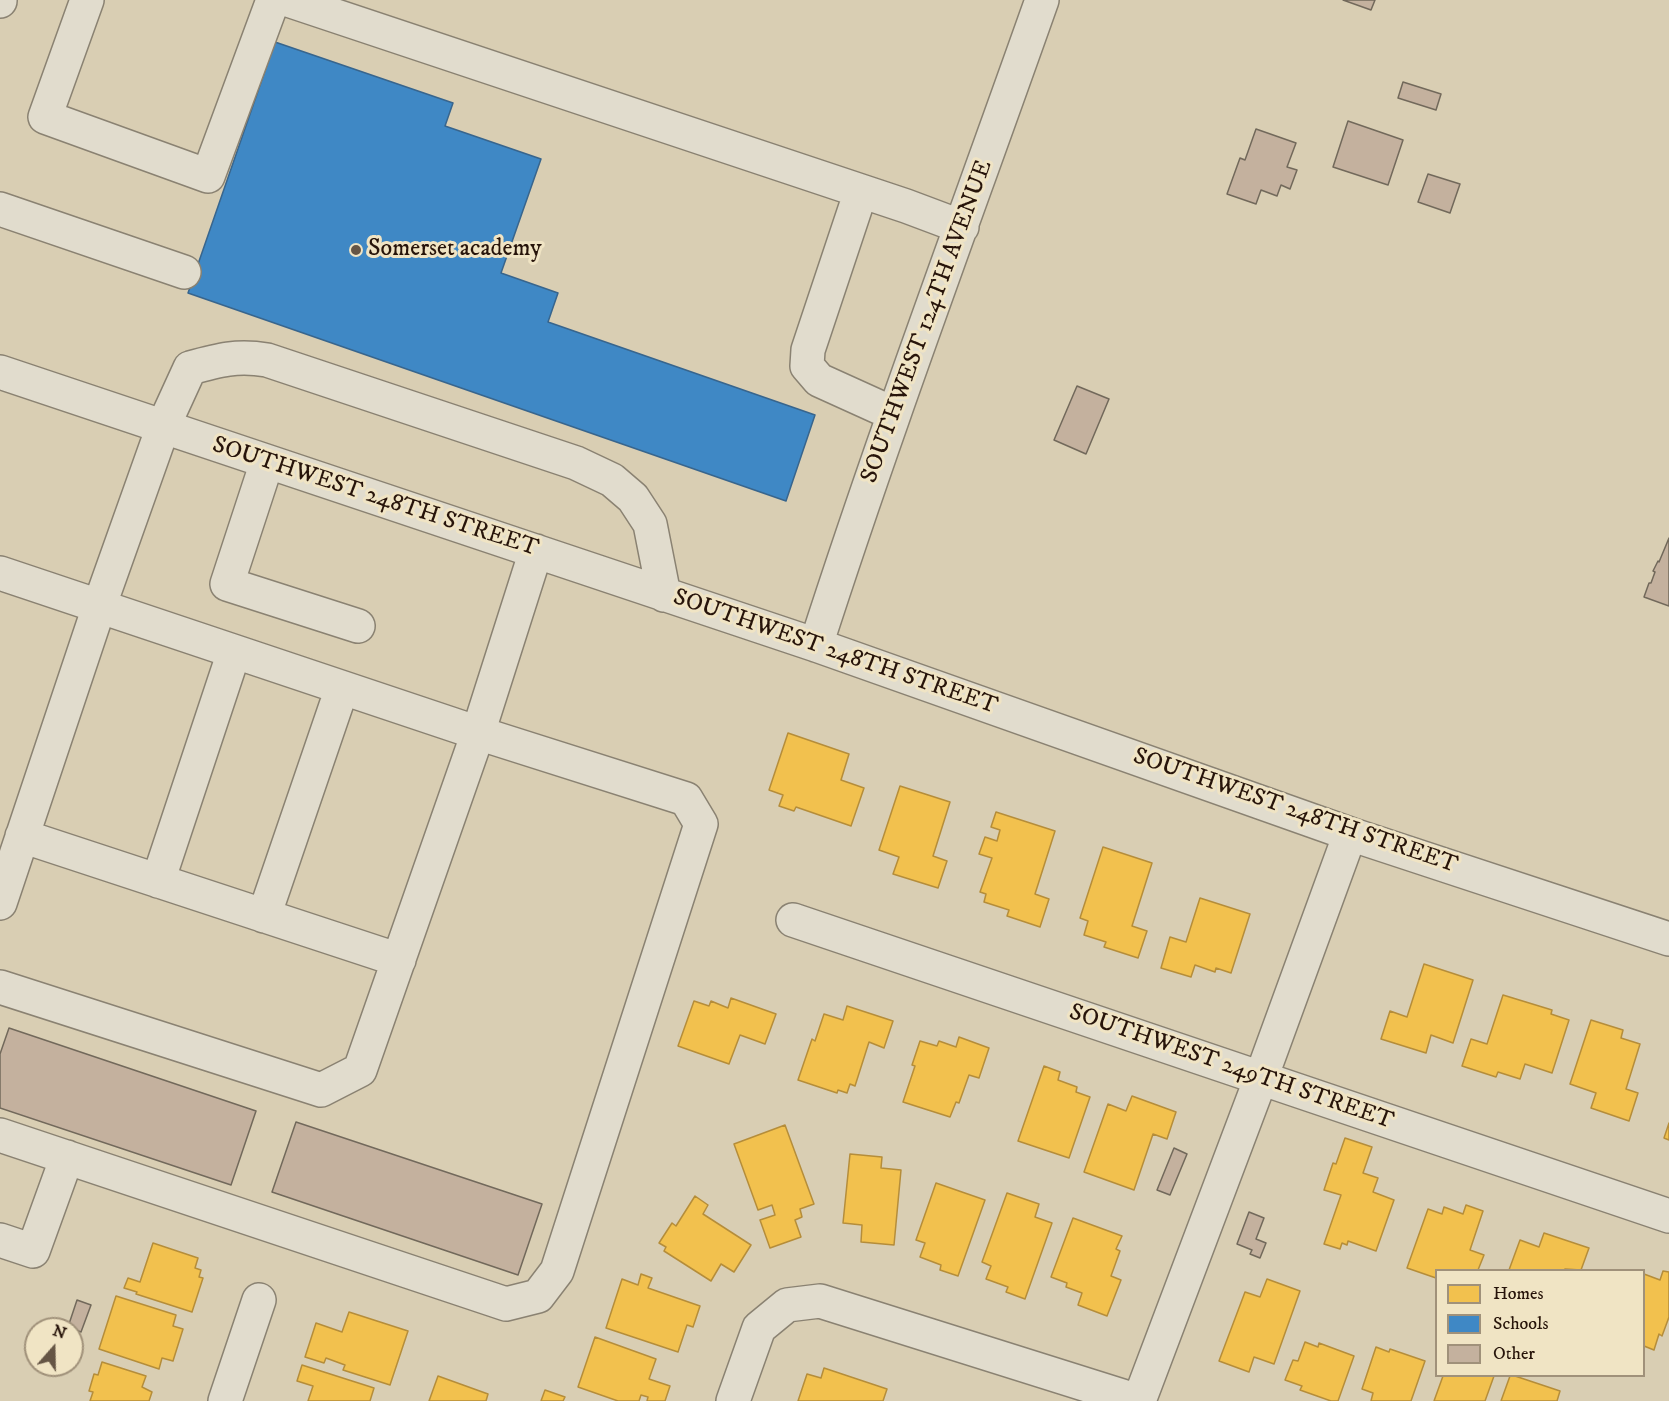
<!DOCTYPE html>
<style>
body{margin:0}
#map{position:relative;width:1669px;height:1401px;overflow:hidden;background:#d9ceb3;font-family:"IM FELL DW Pica",serif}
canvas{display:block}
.legend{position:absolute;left:1435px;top:1269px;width:210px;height:108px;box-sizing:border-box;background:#f0e4c4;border:2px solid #a0917a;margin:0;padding:8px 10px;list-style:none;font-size:18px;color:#27140a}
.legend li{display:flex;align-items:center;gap:12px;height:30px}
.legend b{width:30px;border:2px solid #a0917a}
.north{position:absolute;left:24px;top:1317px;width:60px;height:60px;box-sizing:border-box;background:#f0e4c4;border:2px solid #a0917a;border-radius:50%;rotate:20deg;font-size:16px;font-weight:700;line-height:24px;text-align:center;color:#27140a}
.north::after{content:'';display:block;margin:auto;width:21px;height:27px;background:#655545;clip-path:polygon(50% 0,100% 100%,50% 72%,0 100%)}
</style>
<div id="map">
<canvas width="1669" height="1401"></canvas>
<ul class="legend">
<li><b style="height:16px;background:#f2c14e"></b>Homes</li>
<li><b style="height:16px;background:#3f88c5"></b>Schools</li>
<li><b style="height:16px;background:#c4b19e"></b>Other</li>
</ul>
<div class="north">N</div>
</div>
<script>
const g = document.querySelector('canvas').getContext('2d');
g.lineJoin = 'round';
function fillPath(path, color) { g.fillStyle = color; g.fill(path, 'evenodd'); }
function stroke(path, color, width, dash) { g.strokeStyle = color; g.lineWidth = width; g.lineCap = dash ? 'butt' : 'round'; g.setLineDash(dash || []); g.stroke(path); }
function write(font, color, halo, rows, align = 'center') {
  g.font = font + ' "IM FELL DW Pica",serif'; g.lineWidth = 6; g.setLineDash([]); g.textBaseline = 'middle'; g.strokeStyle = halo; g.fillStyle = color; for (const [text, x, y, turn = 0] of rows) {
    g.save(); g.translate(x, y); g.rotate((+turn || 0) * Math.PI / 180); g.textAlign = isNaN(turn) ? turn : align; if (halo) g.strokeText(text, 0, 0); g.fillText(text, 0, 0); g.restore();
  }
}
const homes = new Path2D(`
 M 788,733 L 849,754 L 841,780 L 864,788 L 851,826 L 796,807 L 794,811 L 779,806 L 783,795 L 769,790 Z
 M 900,786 L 950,802 L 933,856 L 947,861 L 938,888 L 893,874 L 899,857 L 879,850 Z
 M 996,812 L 1055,831 L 1035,894 L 1049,899 L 1040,927 L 1007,916 L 1009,910 L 984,902 L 986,894 L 980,892 L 992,858 L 979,854 L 985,837 L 997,841 L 1000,830 L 991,827 Z
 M 1103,847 L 1152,863 L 1132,926 L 1147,931 L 1138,958 L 1104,947 L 1106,942 L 1084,935 L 1088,921 L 1080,918 Z
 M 1200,898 L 1250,914 L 1231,973 L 1216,968 L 1215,972 L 1195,965 L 1191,977 L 1161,968 L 1170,937 L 1186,942 Z
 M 1424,964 L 1473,980 L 1453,1043 L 1431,1035 L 1426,1053 L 1381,1039 L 1390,1011 L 1407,1017 Z
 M 1503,995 L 1552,1010 L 1551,1014 L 1569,1020 L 1552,1073 L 1525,1064 L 1520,1079 L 1498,1072 L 1496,1077 L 1462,1066 L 1471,1039 L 1487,1044 Z
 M 731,998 L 776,1014 L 765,1044 L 740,1035 L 729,1064 L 678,1046 L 694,1001 L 709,1006 L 711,1001 L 728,1008 Z
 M 847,1006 L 893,1021 L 884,1048 L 869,1042 L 855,1086 L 850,1084 L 847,1093 L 838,1090 L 837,1093 L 798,1080 L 812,1039 L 815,1041 L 824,1014 L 843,1020 Z
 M 1591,1020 L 1623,1030 L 1621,1038 L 1640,1044 L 1626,1089 L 1638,1093 L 1629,1121 L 1591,1108 L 1596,1093 L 1570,1084 Z
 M 959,1037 L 989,1048 L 979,1078 L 969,1075 L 959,1103 L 956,1102 L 950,1117 L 903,1102 L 915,1066 L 912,1065 L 920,1041 L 937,1046 L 939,1041 L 956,1047 Z
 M 1044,1066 L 1060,1072 L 1058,1080 L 1077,1087 L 1076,1092 L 1090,1097 L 1069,1158 L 1018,1141 Z
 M 1132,1096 L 1176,1112 L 1167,1139 L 1153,1134 L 1134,1190 L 1084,1172 L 1108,1104 L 1126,1111 Z
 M 1669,1123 L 1669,1140 L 1664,1138 Z
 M 785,1125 L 814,1204 L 800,1209 L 802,1217 L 795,1220 L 801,1237 L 770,1248 L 760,1220 L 775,1215 L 772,1205 L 758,1210 L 734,1144 Z
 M 1345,1138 L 1372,1147 L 1363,1173 L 1378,1178 L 1373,1192 L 1394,1200 L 1376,1251 L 1348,1241 L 1347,1245 L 1342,1243 L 1340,1249 L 1324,1244 L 1341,1195 L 1324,1190 L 1333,1163 L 1336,1164 Z
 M 850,1154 L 882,1157 L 881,1168 L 901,1170 L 894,1245 L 861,1242 L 862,1225 L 843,1223 Z
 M 936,1183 L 985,1200 L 958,1276 L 940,1270 L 941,1265 L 920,1257 L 925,1243 L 916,1240 Z
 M 1007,1193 L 1039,1204 L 1035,1217 L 1052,1223 L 1025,1299 L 1006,1292 L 1008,1287 L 986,1279 L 991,1266 L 982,1262 Z
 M 695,1196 L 708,1205 L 703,1214 L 751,1245 L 734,1272 L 721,1264 L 711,1281 L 664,1251 L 666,1247 L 659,1243 L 672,1223 L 676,1226 Z
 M 1466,1205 L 1483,1211 L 1470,1250 L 1484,1255 L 1478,1270 L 1436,1270 L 1436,1278 L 1407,1268 L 1428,1209 L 1442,1214 L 1444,1207 L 1463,1214 Z
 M 1073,1218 L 1122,1236 L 1116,1249 L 1120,1251 L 1111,1276 L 1121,1280 L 1107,1316 L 1078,1305 L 1082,1293 L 1066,1287 L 1067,1283 L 1051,1277 Z
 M 1544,1233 L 1589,1248 L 1581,1270 L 1565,1269 L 1564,1270 L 1509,1270 L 1520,1240 L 1539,1247 Z
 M 153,1243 L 198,1258 L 195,1268 L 201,1270 L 199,1277 L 203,1278 L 192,1312 L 136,1294 L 137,1292 L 124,1288 L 128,1278 L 140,1282 Z
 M 1663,1271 L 1669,1272 L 1669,1317 L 1662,1336 L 1659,1334 L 1654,1350 L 1644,1346 L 1644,1274 L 1660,1280 Z
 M 641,1274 L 652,1278 L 648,1288 L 700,1306 L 693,1327 L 687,1325 L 678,1352 L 606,1328 L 622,1279 L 638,1285 Z
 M 1267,1279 L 1300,1291 L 1274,1364 L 1254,1357 L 1249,1372 L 1219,1361 L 1245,1292 L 1260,1297 Z
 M 116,1296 L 176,1315 L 173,1326 L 183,1329 L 173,1361 L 162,1358 L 159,1369 L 99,1349 Z
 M 349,1312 L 408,1331 L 390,1385 L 343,1370 L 345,1365 L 326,1358 L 324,1363 L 305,1357 L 316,1323 L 342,1332 Z
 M 595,1337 L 656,1359 L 649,1379 L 670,1386 L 665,1401 L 647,1401 L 648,1397 L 641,1395 L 639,1401 L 618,1401 L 578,1387 Z
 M 1305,1342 L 1318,1347 L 1319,1343 L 1354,1356 L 1338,1401 L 1331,1401 L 1300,1390 L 1302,1386 L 1285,1380 L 1293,1360 L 1298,1361 Z
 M 1376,1347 L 1389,1352 L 1390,1349 L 1425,1361 L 1411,1401 L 1371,1401 L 1373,1393 L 1362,1389 Z
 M 102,1362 L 146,1376 L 142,1387 L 152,1392 L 149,1401 L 90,1401 L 93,1392 L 89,1391 L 94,1374 L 98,1375 Z
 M 302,1365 L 374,1388 L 370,1401 L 308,1401 L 313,1386 L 297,1381 Z
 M 824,1368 L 887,1389 L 883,1401 L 798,1401 L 807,1374 L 821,1378 Z
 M 438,1376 L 488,1394 L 486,1401 L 429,1401 Z
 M 1443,1376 L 1494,1376 L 1485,1401 L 1434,1401 Z
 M 1510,1376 L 1515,1376 L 1560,1391 L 1557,1401 L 1501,1401 Z
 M 545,1390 L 565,1397 L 563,1401 L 541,1401 Z`);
const schools = new Path2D(`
 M 275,42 L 453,103 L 445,126 L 541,159 L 501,273 L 558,293 L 548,322 L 815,415 L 786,501 L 188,293 Z`);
const building = new Path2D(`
 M 1343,0 L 1375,0 L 1371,10 Z
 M 1403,82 L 1441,94 L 1436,110 L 1398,98 Z
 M 1348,121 L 1403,140 L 1388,185 L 1333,167 Z
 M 1256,129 L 1296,143 L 1287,167 L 1297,170 L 1290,189 L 1281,185 L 1277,196 L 1261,190 L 1256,204 L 1227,194 L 1240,158 L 1245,160 Z
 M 1428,174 L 1460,184 L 1450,213 L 1418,202 Z
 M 1077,386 L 1109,399 L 1086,454 L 1054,440 Z
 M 1669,538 L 1669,606 L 1644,597 L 1649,583 L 1651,583 L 1655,572 L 1653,571 L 1658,561 L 1659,562 Z
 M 9,1028 L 256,1111 L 231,1185 L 0,1108 L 0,1054 Z
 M 296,1122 L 542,1204 L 518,1275 L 272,1192 Z
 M 1174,1148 L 1187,1154 L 1170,1195 L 1157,1190 Z
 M 1249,1212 L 1264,1218 L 1256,1239 L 1266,1243 L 1260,1258 L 1250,1254 L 1252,1250 L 1237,1244 Z
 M 77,1300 L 91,1305 L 81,1332 L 68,1327 Z`);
const minor = new Path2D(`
 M 87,0 L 45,117 L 208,176 L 273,0
 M 288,0 L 906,206 L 962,227
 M 0,1 L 0,0
 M 861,191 L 808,350 L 807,366 L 819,380 L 894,414
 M 0,209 L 184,272
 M 0,372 L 816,645 L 1350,834 L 1669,939
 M 267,462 L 227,584 L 358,626
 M 0,573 L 478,733 L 686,799 L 701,824 L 557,1271 L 538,1296 L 506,1304 L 0,1135
 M 816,645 C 886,428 966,215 1042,0
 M 22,836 L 399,960
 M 158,881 L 234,652
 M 0,903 L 99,607 L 163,427 L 190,368 C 219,360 237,355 267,360 L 576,463 L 612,480 L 633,498 L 650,524 L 664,595
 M 264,916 L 342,688
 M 793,920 L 1669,1216
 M 0,987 L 321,1090 L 360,1070 L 478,733 L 536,551
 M 0,1240 L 33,1251 L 67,1157
 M 225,1401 L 259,1300
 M 733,1401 L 759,1328 L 787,1305 L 820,1301 L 1138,1401
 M 1139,1401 L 1261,1078 L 1350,834`);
const markers = [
 [356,250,6,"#655545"]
];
const poiNames = [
 ["Somerset academy",368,250]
];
const streetNames = [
 ["SOUTHWEST 124TH AVENUE",928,322,-70],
 ["SOUTHWEST 248TH STREET",375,498,18],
 ["SOUTHWEST 248TH STREET",835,653,19],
 ["SOUTHWEST 248TH STREET",1295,812,19],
 ["SOUTHWEST 249TH STREET",1231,1068,19]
];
fillPath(homes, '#f2c14e');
stroke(homes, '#b58d3a', 1.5);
fillPath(schools, '#3f88c5');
stroke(schools, '#38658d', 1.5);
fillPath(building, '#c4b19e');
stroke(building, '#72695b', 1.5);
stroke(minor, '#8a8272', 36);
stroke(minor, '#e1dccd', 33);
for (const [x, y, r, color] of markers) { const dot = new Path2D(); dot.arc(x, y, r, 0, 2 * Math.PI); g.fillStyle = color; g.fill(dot); stroke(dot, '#f0e4c4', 2); }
write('24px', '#27140a', '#f0e4c4', poiNames, 'left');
write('24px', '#27140a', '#f0e4c4', streetNames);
</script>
